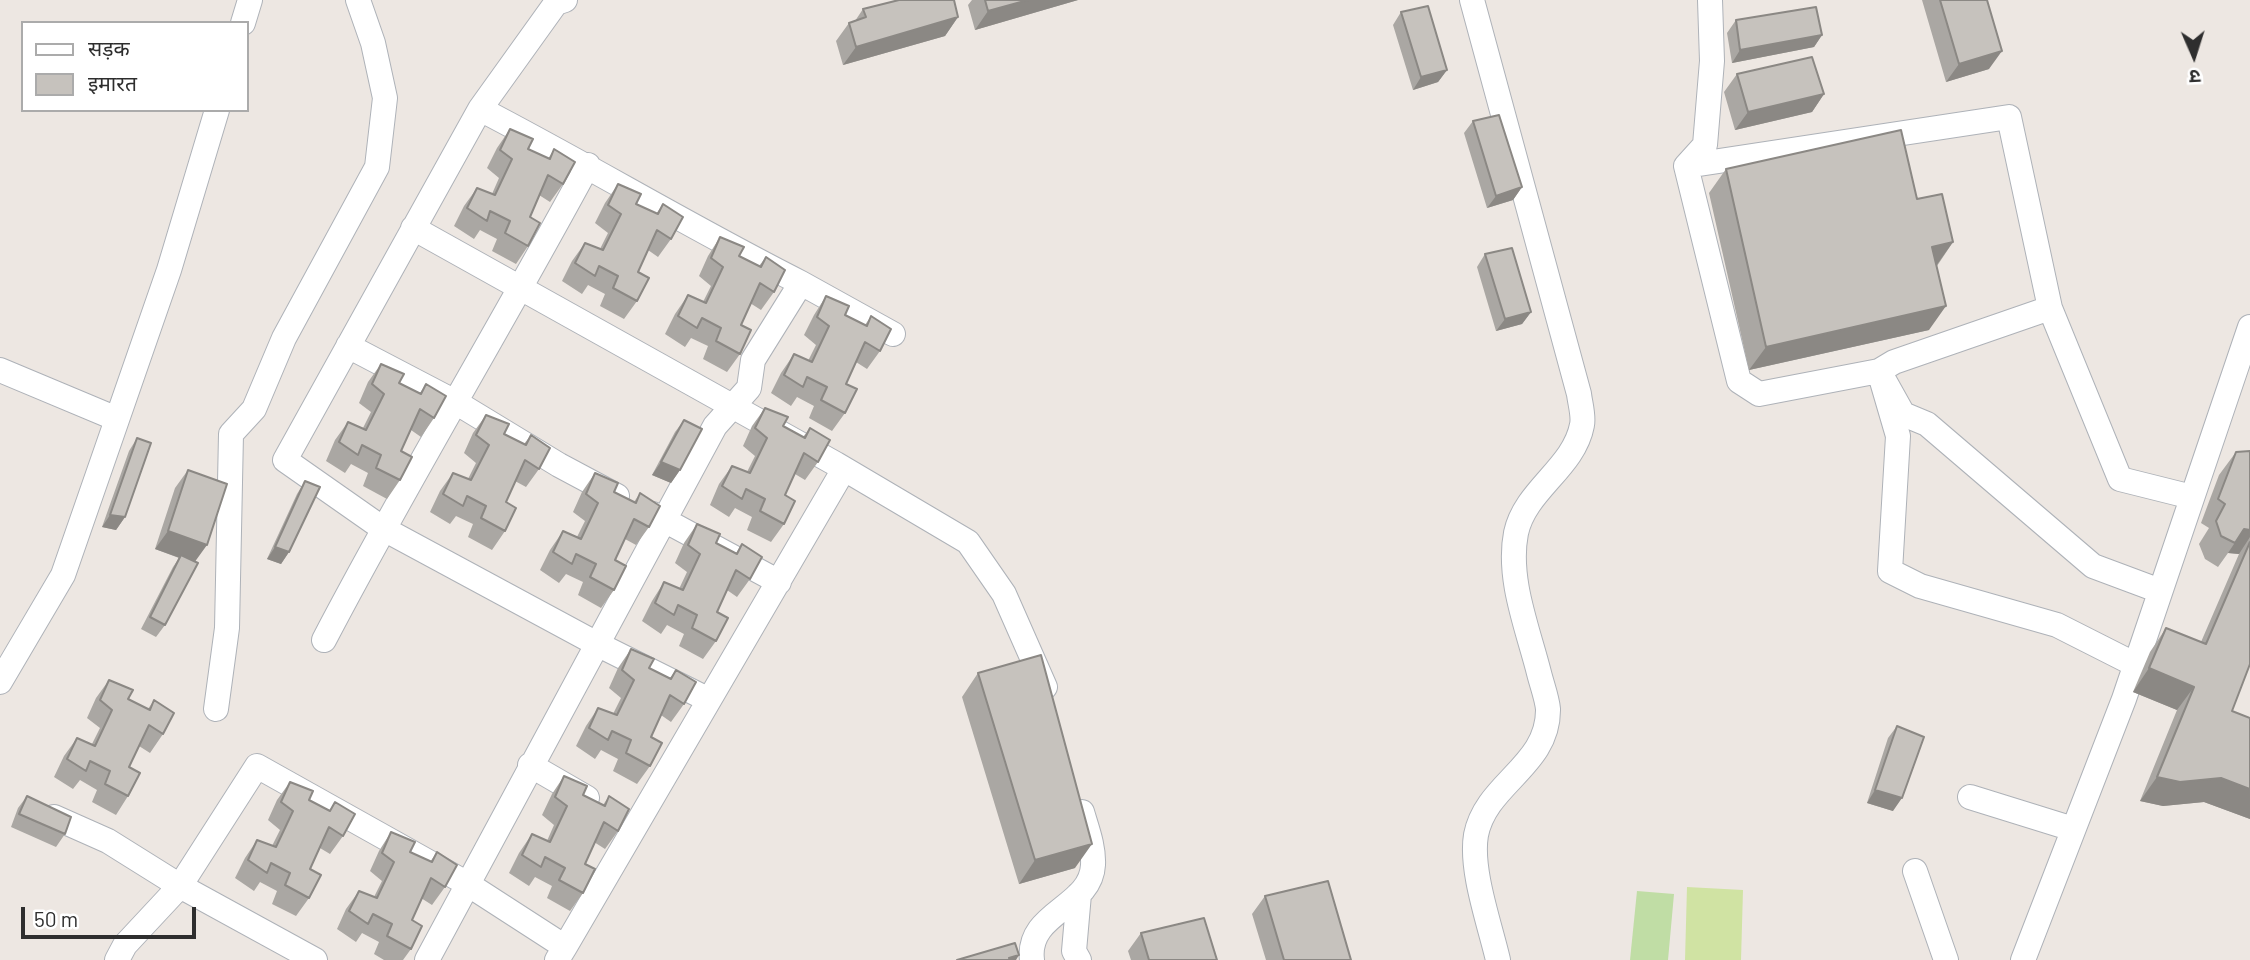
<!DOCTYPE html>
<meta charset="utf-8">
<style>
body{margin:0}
#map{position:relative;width:2250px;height:960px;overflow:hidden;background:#ede7e2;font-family:Barlow,"Noto Sans Devanagari",sans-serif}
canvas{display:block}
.legend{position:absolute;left:21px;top:21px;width:228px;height:91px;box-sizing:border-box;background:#fff;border:2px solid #ababab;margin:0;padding:9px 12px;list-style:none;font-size:21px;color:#2e2e2e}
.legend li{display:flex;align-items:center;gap:14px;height:35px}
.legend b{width:35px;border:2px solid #ababab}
.north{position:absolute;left:2159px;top:21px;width:70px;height:70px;-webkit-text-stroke:5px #fff;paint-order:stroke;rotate:177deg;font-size:19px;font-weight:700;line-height:28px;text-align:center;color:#2e2e2e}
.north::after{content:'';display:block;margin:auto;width:24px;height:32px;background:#2e2e2e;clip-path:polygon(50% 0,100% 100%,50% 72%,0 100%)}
.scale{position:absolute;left:21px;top:907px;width:175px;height:32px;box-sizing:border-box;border:4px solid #2e2e2e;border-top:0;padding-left:9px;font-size:21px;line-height:24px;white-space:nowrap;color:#2e2e2e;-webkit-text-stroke:5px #fff;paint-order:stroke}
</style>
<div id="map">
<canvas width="2250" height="960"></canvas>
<ul class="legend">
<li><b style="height:9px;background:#fff"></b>सड़क</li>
<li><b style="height:19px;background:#c6c2bd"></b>इमारत</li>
</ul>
<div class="north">उ</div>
<div class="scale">50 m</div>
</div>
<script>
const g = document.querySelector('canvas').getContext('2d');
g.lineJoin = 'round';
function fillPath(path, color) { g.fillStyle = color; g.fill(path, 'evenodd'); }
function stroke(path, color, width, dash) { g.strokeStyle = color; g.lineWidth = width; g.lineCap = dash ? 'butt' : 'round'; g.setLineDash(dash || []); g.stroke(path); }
const green = new Path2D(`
 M 1637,891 L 1674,894 L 1668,960 L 1630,960 Z`);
const pitch = new Path2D(`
 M 1687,887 L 1743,890 L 1741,960 L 1685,960 Z`);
const minor = new Path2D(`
 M 565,0 L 556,3 L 480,109 C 588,165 692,228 801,283
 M 1472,0 L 1579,394 C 1580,403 1584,416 1582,425 C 1574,468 1525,490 1516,533 C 1507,579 1528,629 1539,673 C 1542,685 1547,698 1548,709 C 1549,766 1486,783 1476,835 C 1470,870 1490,925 1498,960
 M 1710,0 L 1712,61 L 1705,145 L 1686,166 L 1739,381 L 1759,394 L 1879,371 L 1898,436 L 1890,571 L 1920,586 L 2057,625 L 2136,665
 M 243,23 L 250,0
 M 480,109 L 285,460 L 382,528 L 597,644 L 709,700
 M 1686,166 L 2009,117 L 2050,308 L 2120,479 L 2192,497
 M 413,228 L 836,464 L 968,542 L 1004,594 L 1045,687
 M 2050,308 L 1894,362 L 1879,371 L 1903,414 L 1927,424 L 2093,566 L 2160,591
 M 348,346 L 457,403 L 559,465 L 617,496
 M 0,370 L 117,419
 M 653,514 L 779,582
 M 324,640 C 408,479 502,325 588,165
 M 0,682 L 63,575 L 169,270 L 217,110
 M 216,709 L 227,628 L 231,434 L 254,409 L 284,338 L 377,167 L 385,98 L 373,43 L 358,0
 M 530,765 L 587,798
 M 1970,797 L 2073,829
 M 54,817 L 108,841 L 180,886 L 315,960
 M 1915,871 L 1946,960
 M 1079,894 L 1074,951 L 1079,960
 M 565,947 L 844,469
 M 117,960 L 125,945 L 180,886 L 257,766 L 466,883 L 565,947 L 557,960
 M 427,960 L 715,426 L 749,388 L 753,360 L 801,283 L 893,334
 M 1032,960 C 1026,912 1091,908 1093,865 C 1094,847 1087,829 1082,812
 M 2023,960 L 2124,699 L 2250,327`);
const wall = new Path2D(`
 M 972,0 L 1078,0 L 975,30 L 968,5 Z
 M 1922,0 L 1987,0 L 1989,69 L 1946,82 Z
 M 863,9 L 958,17 L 945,36 L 843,65 L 836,41 L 849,23 L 855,21 Z
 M 1401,12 L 1447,70 L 1438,82 L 1413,90 L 1393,25 Z
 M 1736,20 L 1822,35 L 1814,47 L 1732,63 L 1727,33 Z
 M 1737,74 L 1824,94 L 1812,112 L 1735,130 L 1724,92 Z
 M 1473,121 L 1522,187 L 1513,200 L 1487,208 L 1464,133 Z
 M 510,129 L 528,149 L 548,159 L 554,149 L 563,184 L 550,202 L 539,195 L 530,217 L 528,246 L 516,264 L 492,251 L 497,239 L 480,230 L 474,239 L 454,226 L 464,206 L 477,188 L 492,194 L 499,178 L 487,168 L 497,148 Z
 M 1726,169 L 1917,199 L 1953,242 L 1937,266 L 1929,330 L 1749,370 L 1709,193 Z
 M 618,184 L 636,204 L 656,214 L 663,204 L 671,239 L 658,257 L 648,250 L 638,272 L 637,301 L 624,319 L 600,306 L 605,294 L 588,285 L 582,294 L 562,281 L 572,261 L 585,243 L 600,249 L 608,233 L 595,223 L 605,203 Z
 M 720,237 L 739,256 L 759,266 L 766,257 L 774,292 L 761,310 L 750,303 L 741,325 L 740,354 L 727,372 L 703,359 L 708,346 L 691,338 L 685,347 L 665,334 L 675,314 L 688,295 L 703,302 L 711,286 L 699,276 L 708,256 Z
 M 1485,254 L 1531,312 L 1522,324 L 1496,331 L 1477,267 Z
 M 826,296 L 845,315 L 865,325 L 871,316 L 880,351 L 867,369 L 856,362 L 846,384 L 845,413 L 832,431 L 809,418 L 814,406 L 797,397 L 791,406 L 771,393 L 781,373 L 794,354 L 808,361 L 816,345 L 804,335 L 814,315 Z
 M 381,364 L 399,383 L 420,393 L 426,384 L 434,418 L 421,437 L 411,430 L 401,451 L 400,480 L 387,499 L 363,486 L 368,473 L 351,464 L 345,473 L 326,461 L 335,440 L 348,422 L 363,428 L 371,412 L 359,403 L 368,382 Z
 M 765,408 L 783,426 L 803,437 L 810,428 L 818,462 L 805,480 L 795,474 L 785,495 L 784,524 L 771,542 L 747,530 L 752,517 L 735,508 L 729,517 L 710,505 L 719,484 L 732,466 L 747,472 L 755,456 L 743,446 L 752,426 Z
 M 486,415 L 504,434 L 524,444 L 531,435 L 539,469 L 526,487 L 515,481 L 506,502 L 505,531 L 492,550 L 468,537 L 473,524 L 456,516 L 450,524 L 430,512 L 440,491 L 453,473 L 468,479 L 476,463 L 464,453 L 473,433 Z
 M 684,420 L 680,470 L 671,483 L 652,475 L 675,432 Z
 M 137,438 L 125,517 L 116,530 L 102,527 L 129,451 Z
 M 2250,451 L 2250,664 L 2232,711 L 2250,718 L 2250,819 L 2204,802 L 2163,806 L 2140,801 L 2177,710 L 2133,692 L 2150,652 L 2166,628 L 2201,642 L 2239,554 L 2228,553 L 2218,567 L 2205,559 L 2199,544 L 2209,528 L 2201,523 L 2219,475 L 2236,452 Z
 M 188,470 L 195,562 L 165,625 L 156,637 L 141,629 L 173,567 L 179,558 L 155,549 L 175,488 Z
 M 595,473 L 614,492 L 634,502 L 640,493 L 649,527 L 636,545 L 625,539 L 615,560 L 614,590 L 601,608 L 578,595 L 583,582 L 566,574 L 559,583 L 540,570 L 550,550 L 563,531 L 577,537 L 585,521 L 573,512 L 582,492 Z
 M 305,481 L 289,552 L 281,564 L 267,559 L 297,494 Z
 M 697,524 L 716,543 L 736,553 L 742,544 L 750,579 L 737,597 L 727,590 L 717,612 L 716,641 L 703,659 L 679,646 L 684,634 L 667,625 L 661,634 L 642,621 L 652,601 L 664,582 L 679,589 L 687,572 L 675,563 L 684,543 Z
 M 631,649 L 649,668 L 670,678 L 676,670 L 684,704 L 671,722 L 661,715 L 651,737 L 650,766 L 637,784 L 613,771 L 618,759 L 601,750 L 595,759 L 576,746 L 586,726 L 598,708 L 613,714 L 621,698 L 609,688 L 618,668 Z
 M 978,673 L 1075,868 L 1019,884 L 962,697 Z
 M 109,680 L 128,699 L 148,709 L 154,700 L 163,734 L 150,753 L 139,746 L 129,767 L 128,796 L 116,815 L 92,802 L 97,790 L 80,780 L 73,789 L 54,777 L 64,756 L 77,738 L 92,744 L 100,728 L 87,718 L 96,698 Z
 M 1897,726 L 1893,811 L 1867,803 L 1888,738 Z
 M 564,776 L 583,795 L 603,805 L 609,796 L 618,831 L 605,849 L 594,842 L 585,864 L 583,893 L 570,911 L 547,898 L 552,886 L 535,877 L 529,886 L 509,873 L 519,853 L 532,834 L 547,841 L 554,825 L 542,815 L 552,794 Z
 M 290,782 L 309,800 L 329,811 L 335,802 L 343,836 L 330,854 L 320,848 L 310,869 L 309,898 L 296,916 L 272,904 L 277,891 L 260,882 L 254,891 L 235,878 L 245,858 L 257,840 L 272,846 L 280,830 L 268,820 L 277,800 Z
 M 27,796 L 65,834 L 56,847 L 11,827 L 18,808 Z
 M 391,832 L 410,852 L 430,862 L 437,852 L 445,887 L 432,905 L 421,898 L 412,920 L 411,949 L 403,960 L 384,960 L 374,954 L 379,942 L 362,933 L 356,942 L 337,929 L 346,909 L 359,891 L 374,897 L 382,881 L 370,871 L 379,851 Z
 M 1265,896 L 1351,960 L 1266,960 L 1252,914 Z
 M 1141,933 L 1217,960 L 1131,960 L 1128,951 Z`);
const shadedWall = new Path2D(`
 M 1028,0 L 1078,0 L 975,30 L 988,11 Z
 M 958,17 L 945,36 L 843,65 L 856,47 Z
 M 1822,35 L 1814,47 L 1732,63 L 1740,50 Z
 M 2002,51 L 1989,69 L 1946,82 L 1959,64 Z
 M 1447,70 L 1438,82 L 1413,90 L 1421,77 Z
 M 1824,94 L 1812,112 L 1735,130 L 1748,112 Z
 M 1522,187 L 1513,200 L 1487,208 L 1496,196 Z
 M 1953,242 L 1936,266 L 1932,247 Z
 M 1946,306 L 1929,330 L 1749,370 L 1766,347 Z
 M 1531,312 L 1522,324 L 1496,331 L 1505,319 Z
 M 661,462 L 680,470 L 671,483 L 652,475 Z
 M 110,515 L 125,517 L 116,530 L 102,527 Z
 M 2244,529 L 2250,530 L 2250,537 L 2239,554 L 2228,553 Z
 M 168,531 L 207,545 L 194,563 L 155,549 Z
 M 275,547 L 289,552 L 281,564 L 267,559 Z
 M 2149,668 L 2194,687 L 2177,710 L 2133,692 Z
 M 2157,777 L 2221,778 L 2250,789 L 2250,819 L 2204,802 L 2163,806 L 2140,801 Z
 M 1875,790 L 1902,798 L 1893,811 L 1867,803 Z
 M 1092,844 L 1075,868 L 1019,884 L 1035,860 Z
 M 1019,955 L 1016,960 L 1008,960 L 1009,958 Z`);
const building = new Path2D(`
 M 899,0 L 954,0 L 958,17 L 856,47 L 849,23 L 866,17 L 863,9 Z
 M 985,0 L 1028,0 L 988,11 Z
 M 1940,0 L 1987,0 L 2002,51 L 1959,64 Z
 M 1428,6 L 1447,70 L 1421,77 L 1401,12 Z
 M 1816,7 L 1822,35 L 1740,50 L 1736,20 Z
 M 1812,57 L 1824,94 L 1748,112 L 1737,74 Z
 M 1499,115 L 1522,187 L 1496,196 L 1473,121 Z
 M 510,129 L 533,139 L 528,149 L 550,159 L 554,149 L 575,162 L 563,184 L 548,175 L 530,217 L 540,223 L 528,246 L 505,233 L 510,221 L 490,211 L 487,221 L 467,208 L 477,188 L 495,195 L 512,159 L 500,150 Z
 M 1901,130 L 1917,199 L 1942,194 L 1953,242 L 1932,247 L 1946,306 L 1766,347 L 1726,169 Z
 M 618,184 L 641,194 L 636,204 L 658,214 L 663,204 L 683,217 L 671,239 L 657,230 L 638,272 L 649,278 L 637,301 L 613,288 L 618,276 L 599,266 L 595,276 L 575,263 L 585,243 L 603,250 L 621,214 L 608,205 Z
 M 720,237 L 744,247 L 739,256 L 761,267 L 766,257 L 785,270 L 774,292 L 760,283 L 741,325 L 751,330 L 740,354 L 716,341 L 721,328 L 702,318 L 697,328 L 678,316 L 688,295 L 706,303 L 723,267 L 711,258 Z
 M 1512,248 L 1531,312 L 1505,319 L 1485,254 Z
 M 826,296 L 849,306 L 845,315 L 867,326 L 871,316 L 891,329 L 880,351 L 865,342 L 846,384 L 857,389 L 845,413 L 821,400 L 827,387 L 807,377 L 803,387 L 784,375 L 794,354 L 812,362 L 829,326 L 817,317 Z
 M 381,364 L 404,374 L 399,383 L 421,394 L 426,384 L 446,396 L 434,418 L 420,409 L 401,451 L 412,457 L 400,480 L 376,468 L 381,455 L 362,445 L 358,455 L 339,442 L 348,422 L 366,430 L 384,394 L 372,384 Z
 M 765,408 L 788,417 L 783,426 L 805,438 L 810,428 L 830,440 L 818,462 L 804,453 L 785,495 L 795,501 L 784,524 L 760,511 L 765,499 L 746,489 L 742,499 L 722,486 L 732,466 L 750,473 L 767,438 L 755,428 Z
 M 486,415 L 509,424 L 504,434 L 526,445 L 531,435 L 550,448 L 539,469 L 525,460 L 506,502 L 516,508 L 505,531 L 481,518 L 486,506 L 467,496 L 463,506 L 443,494 L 453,473 L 471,480 L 489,445 L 476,435 Z
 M 684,420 L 702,429 L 680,470 L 661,462 Z
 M 137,438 L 151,443 L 125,517 L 110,515 Z
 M 2250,451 L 2250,530 L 2244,529 L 2235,543 L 2221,536 L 2216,521 L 2225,504 L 2218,499 L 2236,452 Z
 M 188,470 L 227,484 L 207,545 L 168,531 Z
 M 595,473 L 618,483 L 614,492 L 636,503 L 640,493 L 660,506 L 649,527 L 634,519 L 615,560 L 626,566 L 614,590 L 590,577 L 596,564 L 576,554 L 572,564 L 553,552 L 563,531 L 581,539 L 598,503 L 586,494 Z
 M 305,481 L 320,487 L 289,552 L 275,547 Z
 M 697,524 L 720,534 L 716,543 L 737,554 L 742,544 L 762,557 L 750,579 L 736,570 L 717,612 L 728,618 L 716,641 L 692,628 L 697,615 L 678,605 L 674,615 L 655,603 L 664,582 L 683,590 L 700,554 L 688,545 Z
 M 2250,542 L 2250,664 L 2232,711 L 2250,718 L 2250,789 L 2221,778 L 2180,782 L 2157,777 L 2194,687 L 2149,668 L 2166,628 L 2206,644 Z
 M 181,555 L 198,563 L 165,625 L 150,617 Z
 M 631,649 L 654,659 L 649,668 L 671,679 L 676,670 L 696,682 L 684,704 L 670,695 L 651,737 L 662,743 L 650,766 L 626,753 L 631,740 L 612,731 L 608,740 L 589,728 L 598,708 L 617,715 L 634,680 L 622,670 Z
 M 1041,655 L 1092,844 L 1035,860 L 978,673 Z
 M 109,680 L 133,690 L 128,699 L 150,710 L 154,700 L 174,713 L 163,734 L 149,725 L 129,767 L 140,773 L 128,796 L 105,784 L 110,771 L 90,761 L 86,771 L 67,759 L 77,738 L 95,746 L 112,710 L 100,700 Z
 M 1897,726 L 1924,737 L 1902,798 L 1875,790 Z
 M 564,776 L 587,786 L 583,795 L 605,806 L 609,796 L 629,809 L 618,831 L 604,822 L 585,864 L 595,869 L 583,893 L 559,880 L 565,868 L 545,857 L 541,867 L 522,855 L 532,834 L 550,842 L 567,806 L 555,797 Z
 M 290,782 L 313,791 L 309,800 L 330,811 L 335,802 L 355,814 L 343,836 L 329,827 L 310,869 L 321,875 L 309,898 L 285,885 L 290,873 L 271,863 L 267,873 L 248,860 L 257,840 L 276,847 L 293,811 L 281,802 Z
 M 27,796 L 71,817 L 65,834 L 19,814 Z
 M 391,832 L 415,842 L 410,852 L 432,862 L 437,852 L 457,865 L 445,887 L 431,878 L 412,920 L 422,926 L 411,949 L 387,936 L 392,924 L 373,914 L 368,924 L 349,911 L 359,891 L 377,898 L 394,862 L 382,853 Z
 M 1328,881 L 1351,960 L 1284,960 L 1265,896 Z
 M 1204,918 L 1217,960 L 1149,960 L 1141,933 Z
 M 1015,943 L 1019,955 L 1009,958 L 1010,960 L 957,960 Z`);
fillPath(green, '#c0dda5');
fillPath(pitch, '#d0e3a3');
stroke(minor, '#aeb2b8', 26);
stroke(minor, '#fff', 24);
fillPath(wall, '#aaa7a3');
fillPath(shadedWall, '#8b8884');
fillPath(building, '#c6c2bd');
stroke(building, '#8b8884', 2);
</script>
